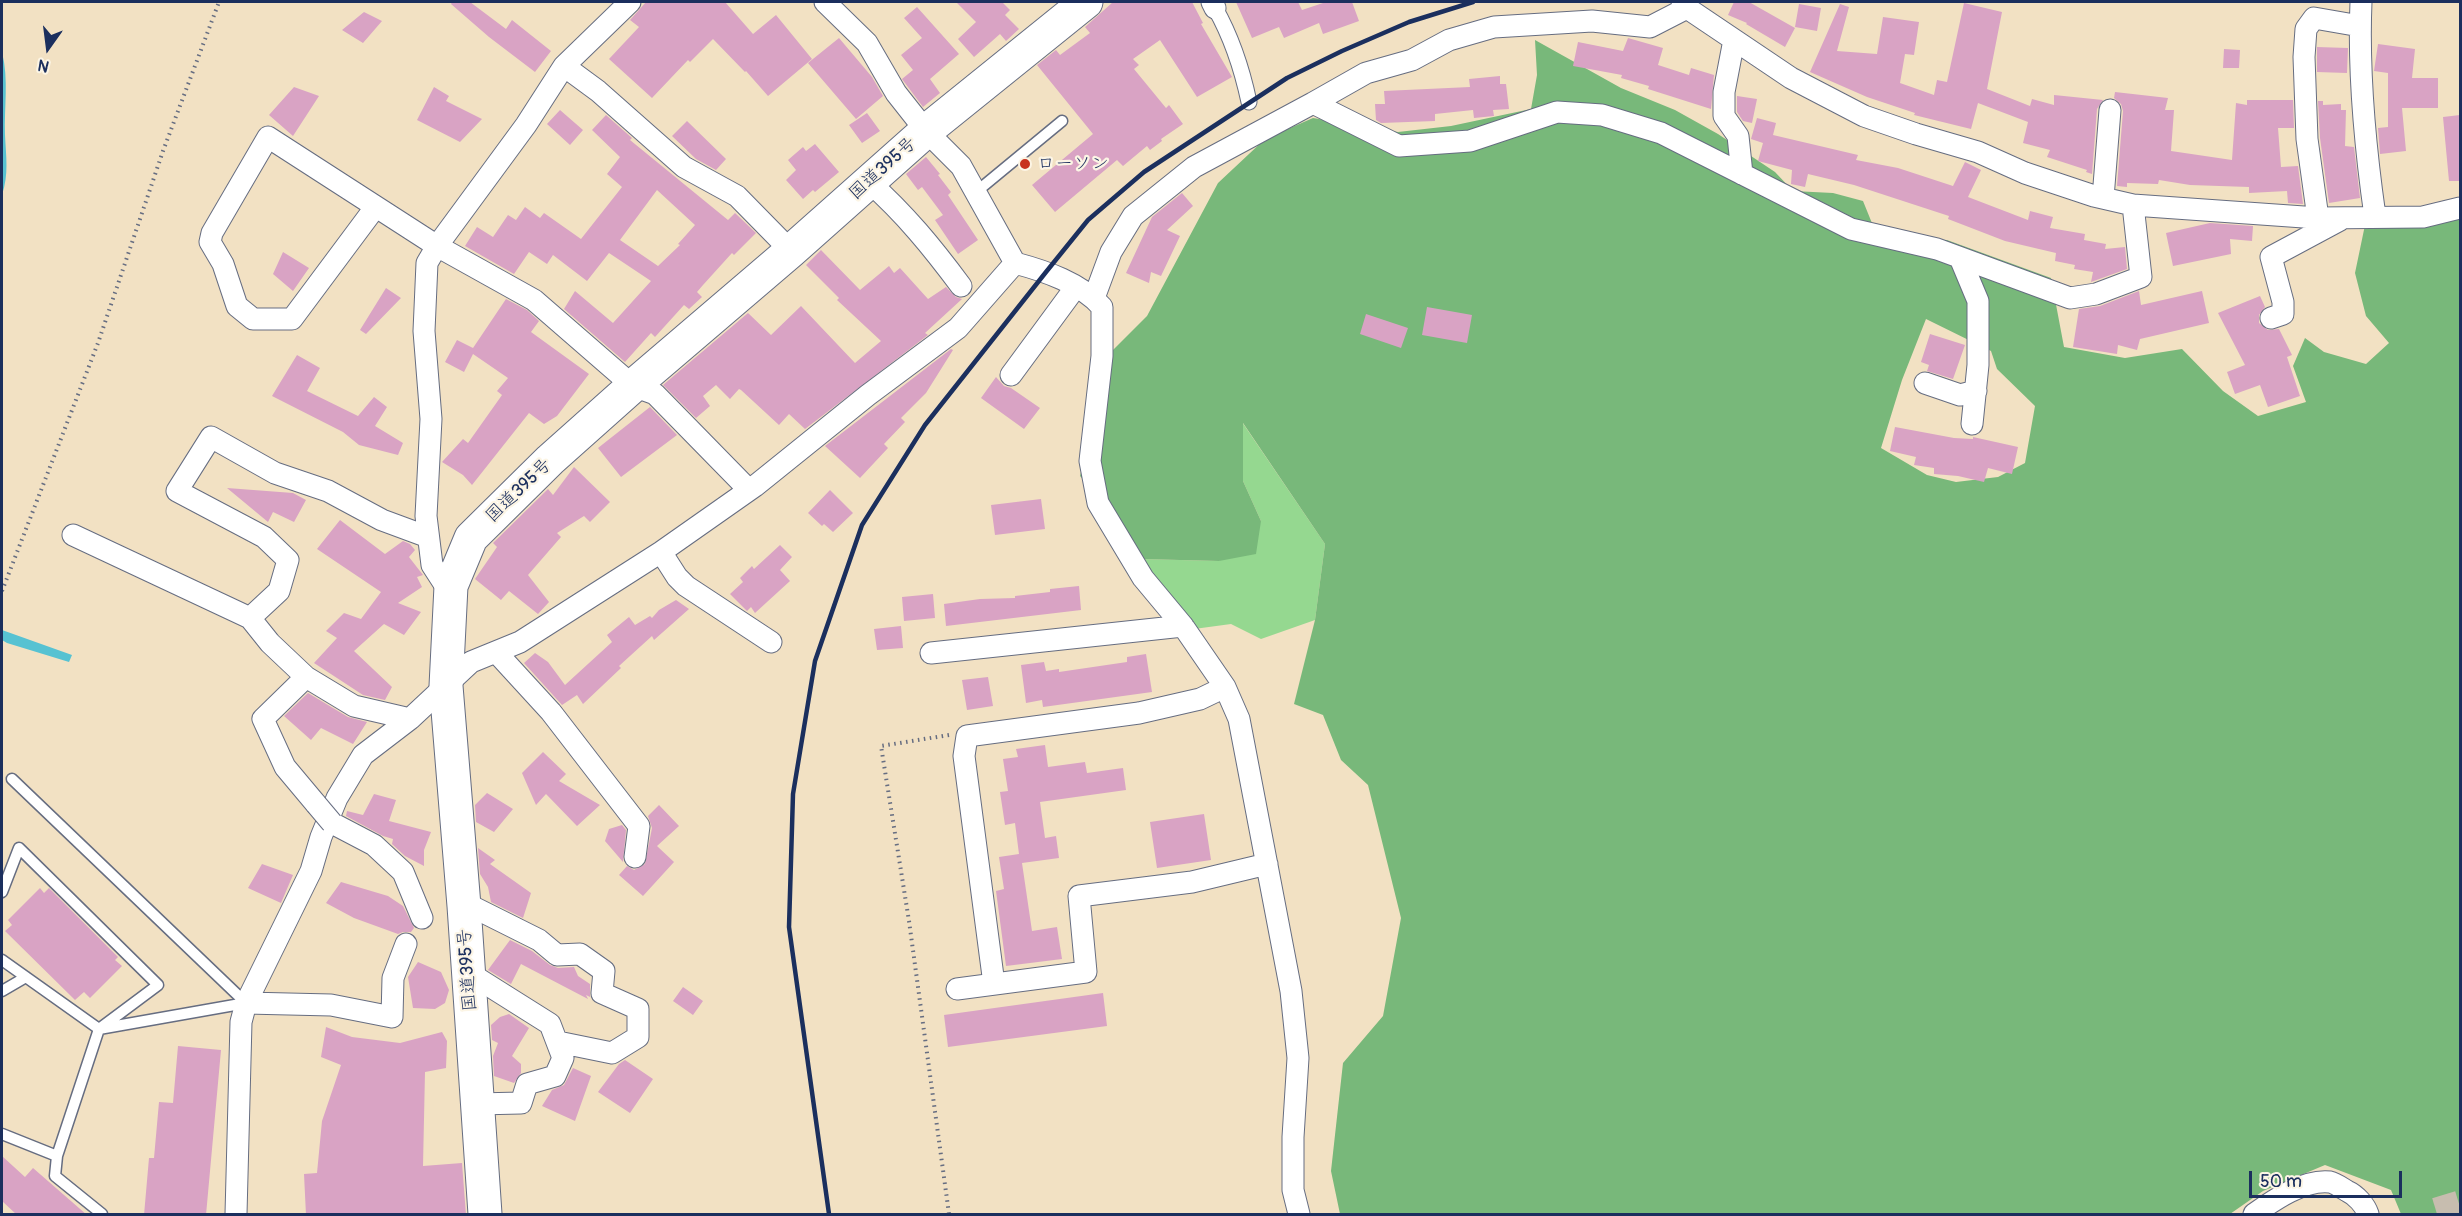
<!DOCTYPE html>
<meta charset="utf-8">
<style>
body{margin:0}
#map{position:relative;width:2462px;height:1216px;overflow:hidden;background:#f2e1c3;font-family:Pangolin,sans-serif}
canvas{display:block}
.frame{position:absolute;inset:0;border:3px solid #1b2f5e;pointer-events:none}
.north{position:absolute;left:18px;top:18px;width:60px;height:60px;-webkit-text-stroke:4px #fcf5e5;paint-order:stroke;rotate:194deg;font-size:16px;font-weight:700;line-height:24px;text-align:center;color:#1b2f5e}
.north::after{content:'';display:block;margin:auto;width:21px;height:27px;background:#1b2f5e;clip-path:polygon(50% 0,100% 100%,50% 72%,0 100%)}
.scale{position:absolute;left:2249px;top:1171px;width:153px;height:27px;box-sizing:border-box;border:3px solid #1b2f5e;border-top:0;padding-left:8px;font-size:18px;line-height:21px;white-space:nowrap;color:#1b2f5e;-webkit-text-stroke:4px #fcf5e5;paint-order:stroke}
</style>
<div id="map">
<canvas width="2462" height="1216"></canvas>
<div class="frame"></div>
<div class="north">N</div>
<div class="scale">50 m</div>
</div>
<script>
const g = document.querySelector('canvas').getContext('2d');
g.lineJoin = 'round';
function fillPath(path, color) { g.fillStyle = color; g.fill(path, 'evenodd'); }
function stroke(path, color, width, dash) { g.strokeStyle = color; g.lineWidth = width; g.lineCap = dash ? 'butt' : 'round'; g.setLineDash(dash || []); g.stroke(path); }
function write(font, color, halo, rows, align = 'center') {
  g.font = font + ' Pangolin,"Klee One",sans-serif'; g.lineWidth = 4.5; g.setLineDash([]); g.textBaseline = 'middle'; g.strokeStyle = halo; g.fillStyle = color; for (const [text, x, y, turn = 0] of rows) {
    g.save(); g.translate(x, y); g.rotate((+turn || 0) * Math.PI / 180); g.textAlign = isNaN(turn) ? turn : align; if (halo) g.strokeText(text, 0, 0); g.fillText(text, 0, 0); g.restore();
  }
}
const green = new Path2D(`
 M 1242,422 L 1325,544 L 1315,620 L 1261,639 L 1231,624 L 1194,629 L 1141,559 L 1219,561 L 1261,521 L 1243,481 Z`);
const forest = new Path2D(`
 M 1535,40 L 1621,88 L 1675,110 L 1718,134 L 1775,172 L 1793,191 L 1833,193 L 1863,201 L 1878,238 L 1947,240 L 2051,278 L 2064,347 L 2125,358 L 2182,349 L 2223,391 L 2258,416 L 2306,402 L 2293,366 L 2305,338 L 2324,352 L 2366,364 L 2389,343 L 2366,316 L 2355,273 L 2365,225 L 2460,217 L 2460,1214 L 2401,1214 L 2391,1190 L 2325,1165 L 2263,1191 L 2230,1214 L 1340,1214 L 1331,1171 L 1343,1063 L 1383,1016 L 1401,918 L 1368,785 L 1341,760 L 1323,715 L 1294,704 L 1315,620 L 1325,544 L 1243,423 L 1243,481 L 1261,521 L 1256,554 L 1219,561 L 1141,559 L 1107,504 L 1080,476 L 1112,351 L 1147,316 L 1218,183 L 1265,139 L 1313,118 L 1398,132 L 1451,126 L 1531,109 L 1537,75 ZM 1926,319 L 1991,351 L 1997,369 L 2035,406 L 2025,463 L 1998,477 L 1956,482 L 1927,475 L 1881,448 L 1902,380 Z`);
const water = new Path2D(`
 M 2,52 C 9,80 4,107 5,135 C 6,157 9,174 2,195 Z
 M 2,630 L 72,655 L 69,662 L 7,643 L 2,640 Z`);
const building = new Path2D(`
 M 452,2 L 470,2 L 506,29 L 512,20 L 551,51 L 535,72 L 489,37 L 451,4 Z
 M 646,2 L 725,2 L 753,34 L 776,15 L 812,59 L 768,96 L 746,71 L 745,72 L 713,39 L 690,62 L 688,60 L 652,98 L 609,59 L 639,27 L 630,20 Z
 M 956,2 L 1002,2 L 1010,10 L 1005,15 L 1019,29 L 1006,41 L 1000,34 L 974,57 L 958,39 L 976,22 Z
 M 1113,2 L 1192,2 L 1203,23 L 1201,24 L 1232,77 L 1197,97 L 1160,40 L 1133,59 L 1139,65 L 1134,69 L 1166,108 L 1169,105 L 1183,124 L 1161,139 L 1162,141 L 1150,150 L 1147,146 L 1123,166 L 1117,160 L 1055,212 L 1032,185 L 1093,134 L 1037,65 L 1056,50 L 1060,55 L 1090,33 L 1085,27 Z
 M 1236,2 L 1298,2 L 1302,10 L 1326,2 L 1352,2 L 1359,21 L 1323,34 L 1319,23 L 1284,38 L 1279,27 L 1252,38 Z
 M 1734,2 L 1749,2 L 1795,28 L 1785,47 L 1746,24 L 1747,23 L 1728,15 Z
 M 1964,3 L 2002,12 L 1987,89 L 2030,106 L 2032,99 L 2054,105 L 2054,95 L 2103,100 L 2097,109 L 2092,174 L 2086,172 L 2087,170 L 2047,157 L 2050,150 L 2023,143 L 2028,122 L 1978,103 L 1971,129 L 1914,115 L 1915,113 L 1867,97 L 1810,72 L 1840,4 L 1849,7 L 1837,51 L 1877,54 L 1883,17 L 1919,22 L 1914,55 L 1905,54 L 1900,83 L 1934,95 L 1937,80 L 1947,82 Z
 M 1799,4 L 1821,8 L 1817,31 L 1795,27 Z
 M 917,7 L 959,54 L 930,79 L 940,93 L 923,107 L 902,79 L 913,70 L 901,55 L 922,38 L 904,18 Z
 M 364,12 L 382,21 L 363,43 L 342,30 Z
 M 839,38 L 872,77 L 883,96 L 856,119 L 808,63 Z
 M 1628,38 L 1663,48 L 1658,65 L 1689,75 L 1691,68 L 1714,75 L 1711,109 L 1648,89 L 1649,86 L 1621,78 L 1622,75 L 1573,66 L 1578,42 L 1623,51 Z
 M 2378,44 L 2415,49 L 2412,78 L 2438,78 L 2438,108 L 2402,108 L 2406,151 L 2380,154 L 2378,128 L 2388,127 L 2388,73 L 2374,71 Z
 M 2317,47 L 2348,48 L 2347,73 L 2317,72 Z
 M 2224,49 L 2240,50 L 2239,68 L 2223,68 Z
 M 1500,76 L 1500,84 L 1506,84 L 1509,109 L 1493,110 L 1494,116 L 1474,118 L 1473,110 L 1435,114 L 1435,121 L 1381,123 L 1376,120 L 1375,104 L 1385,104 L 1384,91 L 1470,87 L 1469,79 Z
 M 294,87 L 319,96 L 293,136 L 269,115 Z
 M 434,87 L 449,96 L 446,101 L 482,119 L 460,142 L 417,120 Z
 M 2115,92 L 2168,98 L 2165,110 L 2174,110 L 2171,151 L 2232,160 L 2236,103 L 2247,105 L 2247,100 L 2293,100 L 2294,128 L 2278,128 L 2281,167 L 2298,166 L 2303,204 L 2288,203 L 2287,191 L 2249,193 L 2249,187 L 2190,185 L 2159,180 L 2158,184 L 2127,183 L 2127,187 L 2117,186 L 2123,111 L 2121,104 L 2114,98 Z
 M 1737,96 L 1757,99 L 1752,123 L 1743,121 L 1737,112 Z
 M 2318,101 L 2323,101 L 2323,105 L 2341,104 L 2341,110 L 2346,110 L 2345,146 L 2354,147 L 2360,198 L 2329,203 L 2320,138 Z
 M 560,110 L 583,130 L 570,145 L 547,124 Z
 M 867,113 L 880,131 L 862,143 L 849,125 Z
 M 606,115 L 632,138 L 630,140 L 728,220 L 735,213 L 756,233 L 734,255 L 732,253 L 703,285 L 697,292 L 702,297 L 689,309 L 684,305 L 655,337 L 651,333 L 625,362 L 564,309 L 575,291 L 613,323 L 651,281 L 609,253 L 587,281 L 553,255 L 547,264 L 529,252 L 514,274 L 465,246 L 477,227 L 493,237 L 508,215 L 516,220 L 525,207 L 540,218 L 544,213 L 581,239 L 622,187 L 607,174 L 620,157 L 592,130 ZM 657,190 L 695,225 L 678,244 L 680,245 L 658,266 L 620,240 Z
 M 2460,115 L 2460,181 L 2449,181 L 2443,117 Z
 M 1757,118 L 1776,123 L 1773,135 L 1858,155 L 1856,160 L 1898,168 L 1953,186 L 1965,162 L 1981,170 L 1968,197 L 2028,220 L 2030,211 L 2053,217 L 2050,228 L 2085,234 L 2084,240 L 2106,244 L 2105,249 L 2125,247 L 2127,269 L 2091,282 L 2093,272 L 2074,269 L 2075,265 L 2055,261 L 2056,253 L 2005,241 L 1948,219 L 1949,216 L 1854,185 L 1808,174 L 1805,187 L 1791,184 L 1792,170 L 1758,161 L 1763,143 L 1751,139 Z
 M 687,121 L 726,159 L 716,170 L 696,159 L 672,136 Z
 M 815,144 L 839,172 L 815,192 L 813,190 L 803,199 L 786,180 L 796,170 L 788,160 L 803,147 L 806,151 Z
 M 926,157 L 940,174 L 938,175 L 951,192 L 948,195 L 978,240 L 958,254 L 935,220 L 943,215 L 922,187 L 918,190 L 906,174 Z
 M 1182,193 L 1193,206 L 1167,230 L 1180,236 L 1161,276 L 1151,272 L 1149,283 L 1126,273 L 1152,217 Z
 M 2210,223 L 2253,226 L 2252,241 L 2230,239 L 2231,254 L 2173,266 L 2166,233 Z
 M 821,250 L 860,290 L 889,266 L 894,273 L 900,268 L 928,299 L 946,287 L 956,297 L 962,299 L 925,333 L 928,335 L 805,429 L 789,414 L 779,425 L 741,390 L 739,389 L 730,399 L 716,385 L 703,396 L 710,406 L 696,418 L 663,385 L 748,313 L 771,335 L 801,306 L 855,363 L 881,341 L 837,300 L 839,298 L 806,265 Z
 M 283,252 L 309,268 L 293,291 L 273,274 Z
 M 386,288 L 401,298 L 366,334 L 360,330 Z
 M 2139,291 L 2141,305 L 2202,291 L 2209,323 L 2140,339 L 2137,350 L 2118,345 L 2117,354 L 2073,347 L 2079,309 L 2100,306 Z
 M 2260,296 L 2265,307 L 2259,315 L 2259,323 L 2268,330 L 2279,329 L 2292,355 L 2287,357 L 2300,396 L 2268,407 L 2260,385 L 2235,394 L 2227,372 L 2245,365 L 2218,313 Z
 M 506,299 L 527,310 L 539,321 L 531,332 L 589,374 L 557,416 L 544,424 L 529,413 L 472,485 L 463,475 L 442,462 L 463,439 L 468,443 L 502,395 L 497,391 L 508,378 L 473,354 L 464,372 L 445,362 L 457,340 L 473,348 Z
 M 1427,307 L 1472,315 L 1467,343 L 1422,335 Z
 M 1366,314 L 1408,328 L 1401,348 L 1360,334 Z
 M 1930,334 L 1965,345 L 1953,379 L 1927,371 L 1929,365 L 1921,362 Z
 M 951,349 L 953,350 L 926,393 L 901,418 L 905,422 L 884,444 L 888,448 L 860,478 L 825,446 Z
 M 297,355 L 320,368 L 307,391 L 358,416 L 374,397 L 387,407 L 375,426 L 403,443 L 398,455 L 359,445 L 343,432 L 272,396 Z
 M 996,377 L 1004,386 L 1011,388 L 1040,408 L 1024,429 L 981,398 Z
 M 650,407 L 677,435 L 621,477 L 598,448 Z
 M 1895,427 L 1954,438 L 1973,439 L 1973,437 L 2018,447 L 2012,474 L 1988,468 L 1984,482 L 1958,476 L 1934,474 L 1934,468 L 1914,465 L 1916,457 L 1890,451 Z
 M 574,467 L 610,502 L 590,522 L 584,516 L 557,533 L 561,537 L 528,575 L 549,602 L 538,614 L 509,591 L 501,600 L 475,579 L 497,547 L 493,543 L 548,489 L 553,495 Z
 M 227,488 L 293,493 L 306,500 L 294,522 L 273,512 L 268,522 Z
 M 830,490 L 853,513 L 833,532 L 824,524 L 822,526 L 808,513 Z
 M 1041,499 L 1045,529 L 995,535 L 991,505 Z
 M 340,520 L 385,554 L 403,541 L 410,544 L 415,550 L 409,557 L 423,575 L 417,577 L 422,587 L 398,603 L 421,612 L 404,635 L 384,624 L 354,651 L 392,687 L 385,700 L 363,695 L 314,663 L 337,638 L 326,631 L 344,613 L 361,619 L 381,592 L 317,549 Z
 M 780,545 L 792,557 L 780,570 L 790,581 L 755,613 L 751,607 L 747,611 L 730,594 L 743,582 L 740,578 L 752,566 L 754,569 Z
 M 1079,586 L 1081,610 L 946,626 L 944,604 L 980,599 L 1015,598 L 1015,596 L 1050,592 L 1050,589 Z
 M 933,594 L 935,618 L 904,621 L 902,597 Z
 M 676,600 L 689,609 L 654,640 L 652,636 L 619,666 L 621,668 L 583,704 L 577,695 L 562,705 L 524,663 L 535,653 L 548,662 L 565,685 L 612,642 L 607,635 L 629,617 L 635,625 L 650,616 L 652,618 L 659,610 Z
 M 901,626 L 903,648 L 877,650 L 874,629 Z
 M 1146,654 L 1152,692 L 1043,707 L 1042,700 L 1026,703 L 1021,665 L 1044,662 L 1046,671 L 1059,669 L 1059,672 L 1127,662 L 1127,657 Z
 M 988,677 L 993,706 L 967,710 L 962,680 Z
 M 308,693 L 348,717 L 367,722 L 353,744 L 321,728 L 311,740 L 284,716 Z
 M 1045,745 L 1048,767 L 1085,762 L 1087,773 L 1123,768 L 1126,790 L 1040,802 L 1045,838 L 1056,836 L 1059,858 L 1022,863 L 1032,931 L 1057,927 L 1062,959 L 1006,966 L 996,891 L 1004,889 L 999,857 L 1019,854 L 1015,823 L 1005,825 L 1000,792 L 1008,791 L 1003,759 L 1018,757 L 1016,749 Z
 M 543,752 L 566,774 L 559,781 L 600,805 L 577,826 L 546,794 L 536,805 L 522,773 Z
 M 487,793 L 513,809 L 494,832 L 476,822 L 475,805 Z
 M 374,794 L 396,800 L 389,821 L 431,832 L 424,850 L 424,866 L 405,856 L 392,844 L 393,839 L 383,836 L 346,816 L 347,811 L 363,815 Z
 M 659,805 L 679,826 L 657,846 L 674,862 L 643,896 L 619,875 L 627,866 L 634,870 L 645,864 L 652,828 L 648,816 Z
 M 1204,814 L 1211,860 L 1157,868 L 1150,822 Z
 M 622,825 L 626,830 L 623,862 L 605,841 L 609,829 Z
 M 478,848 L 495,860 L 490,864 L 531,893 L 523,918 L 491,902 L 488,887 L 480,874 Z
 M 262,864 L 293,875 L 281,903 L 248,888 Z
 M 341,882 L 388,896 L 403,906 L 414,928 L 411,932 L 403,932 L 398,934 L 354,918 L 326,903 Z
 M 40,888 L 44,893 L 49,888 L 118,957 L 115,960 L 122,966 L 90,998 L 84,992 L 75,1000 L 5,931 L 12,925 L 8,920 Z
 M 510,940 L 532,951 L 550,965 L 558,968 L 574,967 L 578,976 L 590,984 L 590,997 L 586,995 L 588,999 L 521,964 L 511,984 L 488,970 Z
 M 418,962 L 441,972 L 449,990 L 445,1003 L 435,1009 L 413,1008 L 408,977 Z
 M 683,987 L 703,1001 L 693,1015 L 673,1001 Z
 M 1103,993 L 1107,1026 L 948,1047 L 944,1015 Z
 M 509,1014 L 529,1028 L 512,1056 L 521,1064 L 521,1073 L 514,1083 L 494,1076 L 493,1056 L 498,1043 L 492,1040 L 491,1025 L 500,1017 Z
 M 326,1027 L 352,1037 L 400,1043 L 442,1032 L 447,1041 L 446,1068 L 425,1072 L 423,1166 L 462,1163 L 466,1215 L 306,1215 L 304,1174 L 317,1173 L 322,1121 L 341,1065 L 321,1057 Z
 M 178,1046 L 221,1050 L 206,1215 L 144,1215 L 149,1158 L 154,1158 L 159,1102 L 173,1103 Z
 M 625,1060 L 653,1079 L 630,1113 L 598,1092 L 619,1064 Z
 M 573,1068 L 591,1076 L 575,1121 L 542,1106 L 552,1090 L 564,1085 Z
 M 2,1156 L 25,1177 L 33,1168 L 87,1215 L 17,1215 L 2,1201 Z`);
const motorwayTunnel = new Path2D(`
 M 2437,1214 L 2460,1207`);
const path = new Path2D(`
 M 2,591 L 98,343 L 163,151 L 219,2
 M 949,735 L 881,746 L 909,921 L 949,1214`);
const service = new Path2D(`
 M 976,192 L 1062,121
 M 12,779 L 246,1003
 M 2,892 L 19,848 L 158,985 L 99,1029 L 57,1156 L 2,1134
 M 2,960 L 99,1029 L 246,1003
 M 2,991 L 26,977
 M 57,1156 L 55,1176 L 102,1214`);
const pedestrian = new Path2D(`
 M 1215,8 C 1232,38 1242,69 1249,102`);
const minor = new Path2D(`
 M 825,2 L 867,43 L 896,93 L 926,131 L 961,166 L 1015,263 C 1045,271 1081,283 1102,307 L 1102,356 L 1090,461 L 1098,503 L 1143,578 L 1183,626 L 1225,687 L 1239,719 L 1291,991 L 1298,1058 L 1293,1137 L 1293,1190 L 1299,1214
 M 1212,2 L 1215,8
 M 1682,2 L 1687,8 L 1791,78 L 1864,116 L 1916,134 L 1978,152 L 2025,173 L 2094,196 L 2133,205 L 2318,218 L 2423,217 L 2460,208
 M 2361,2 C 2358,73 2365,146 2375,216
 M 1734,40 L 1724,92 L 1724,116 L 1738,136 L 1742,174
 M 564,66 L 598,91 L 684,167 L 737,196 L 791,251
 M 1313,103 L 1366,73 L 1412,60 L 1449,40 L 1494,27 L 1592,21 L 1650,27 L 1687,8
 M 869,182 C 905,214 932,247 961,286
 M 2103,198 L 2110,110
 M 374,209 L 292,319 L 253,319 L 237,306 L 223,264 L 210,242 L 212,233 L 268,137 L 437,246 L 534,300 L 633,386 L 655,394 L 749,490
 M 2318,218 L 2307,139 L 2304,57 L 2306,29 L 2314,18 L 2360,26
 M 1960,258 L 1978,301 L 1978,365 L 1972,424
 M 1094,298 L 1111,252 L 1133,216 L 1194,167 L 1313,103 L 1399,146 L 1470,141 L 1557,112 L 1602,115 L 1661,133 L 1851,229 L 1937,249 L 2070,298 L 2096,294 L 2141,277 L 2133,205
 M 2271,318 L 2283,314 L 2283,302 L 2271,257 L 2340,220
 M 1011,375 L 1075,288
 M 1925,383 L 1960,395 L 1976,391
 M 73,535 L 250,618 L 270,643 L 306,677 L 354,706 L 410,719
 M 661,552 L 677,577 L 686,586 L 771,642
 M 451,586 L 443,582 L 432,565 L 426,516 L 431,419 L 424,331 L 427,263 L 437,246 L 526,125 L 564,66 L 630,2
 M 250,618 L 279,591 L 288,560 L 264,537 L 177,491 L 211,437 L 275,473 L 328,491 L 382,520 L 428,537
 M 496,652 L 551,712 L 639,826 L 635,857
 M 931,653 L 1183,626
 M 306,677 L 263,719 L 285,767 L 316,804
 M 332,823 L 374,845 L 403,872 L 422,918
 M 464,906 L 475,908 L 539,940 L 557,955 L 580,954 L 604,971 L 602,993 L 638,1009 L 638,1037 L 612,1053 L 558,1042
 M 469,973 L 550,1024 L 563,1058 L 555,1076 L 527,1084 L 521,1103 L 477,1104
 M 994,984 L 964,756 L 967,736 L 1139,713 L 1200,699 L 1225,687
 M 957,989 L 1086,972 L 1079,896 L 1192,882 L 1267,864
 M 246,1003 L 331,1005 L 392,1017 L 393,978 L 406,944
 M 236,1214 L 241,1022 L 246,1003 L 311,871 L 321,837 L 337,798 L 363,755 L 410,719 L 471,662 L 520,642 L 661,552 L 755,486 L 868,395 L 958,328 L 1015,263
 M 2254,1214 C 2274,1200 2304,1179 2330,1182 C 2335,1183 2342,1188 2347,1191 C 2356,1195 2365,1205 2368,1214`);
const trunk = new Path2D(`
 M 485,1214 L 464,906 L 446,686 L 451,586 L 471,538 L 550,460 L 633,386 L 791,251 L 926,131 L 1086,2`);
const rail = new Path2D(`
 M 829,1214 L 789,927 L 793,794 L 815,661 L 862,525 L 925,425 L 1046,272 L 1088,220 L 1144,172 L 1287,78 L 1342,51 L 1409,22 L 1473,2`);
const minorBridge = new Path2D(`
 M 316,804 L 332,823`);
const markers = [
 [1025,164,6,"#c8321e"]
];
const poiNames = [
 ["ローソン",1037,164]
];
const streetNames = [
 ["国道395号",883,169,-42],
 ["国道395号",519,491,-44],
 ["国道395号",468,970,-94]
];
fillPath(green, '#95d890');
fillPath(forest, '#78b87a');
fillPath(water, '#57c2d2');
fillPath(building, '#d9a3c4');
stroke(motorwayTunnel, '#c7bdaf', 33, [33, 16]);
stroke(service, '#666d81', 13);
stroke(pedestrian, '#666d81', 17);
stroke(minor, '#666d81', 23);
stroke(trunk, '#666d81', 35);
stroke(path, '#666d81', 4, [1.5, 4.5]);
stroke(service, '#fff', 10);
stroke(pedestrian, '#fff', 15);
stroke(minor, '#fff', 21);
stroke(trunk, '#fff', 33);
stroke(rail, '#1b2f5e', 4.5);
stroke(minorBridge, '#666d81', 23, []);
stroke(minorBridge, '#fff', 21);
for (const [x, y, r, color] of markers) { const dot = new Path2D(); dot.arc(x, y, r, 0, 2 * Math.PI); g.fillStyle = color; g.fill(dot); stroke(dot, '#fcf5e5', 2); }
write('18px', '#1b2f5e', '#fcf5e5', poiNames, 'left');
write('18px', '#1b2f5e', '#fcf5e5', streetNames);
</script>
